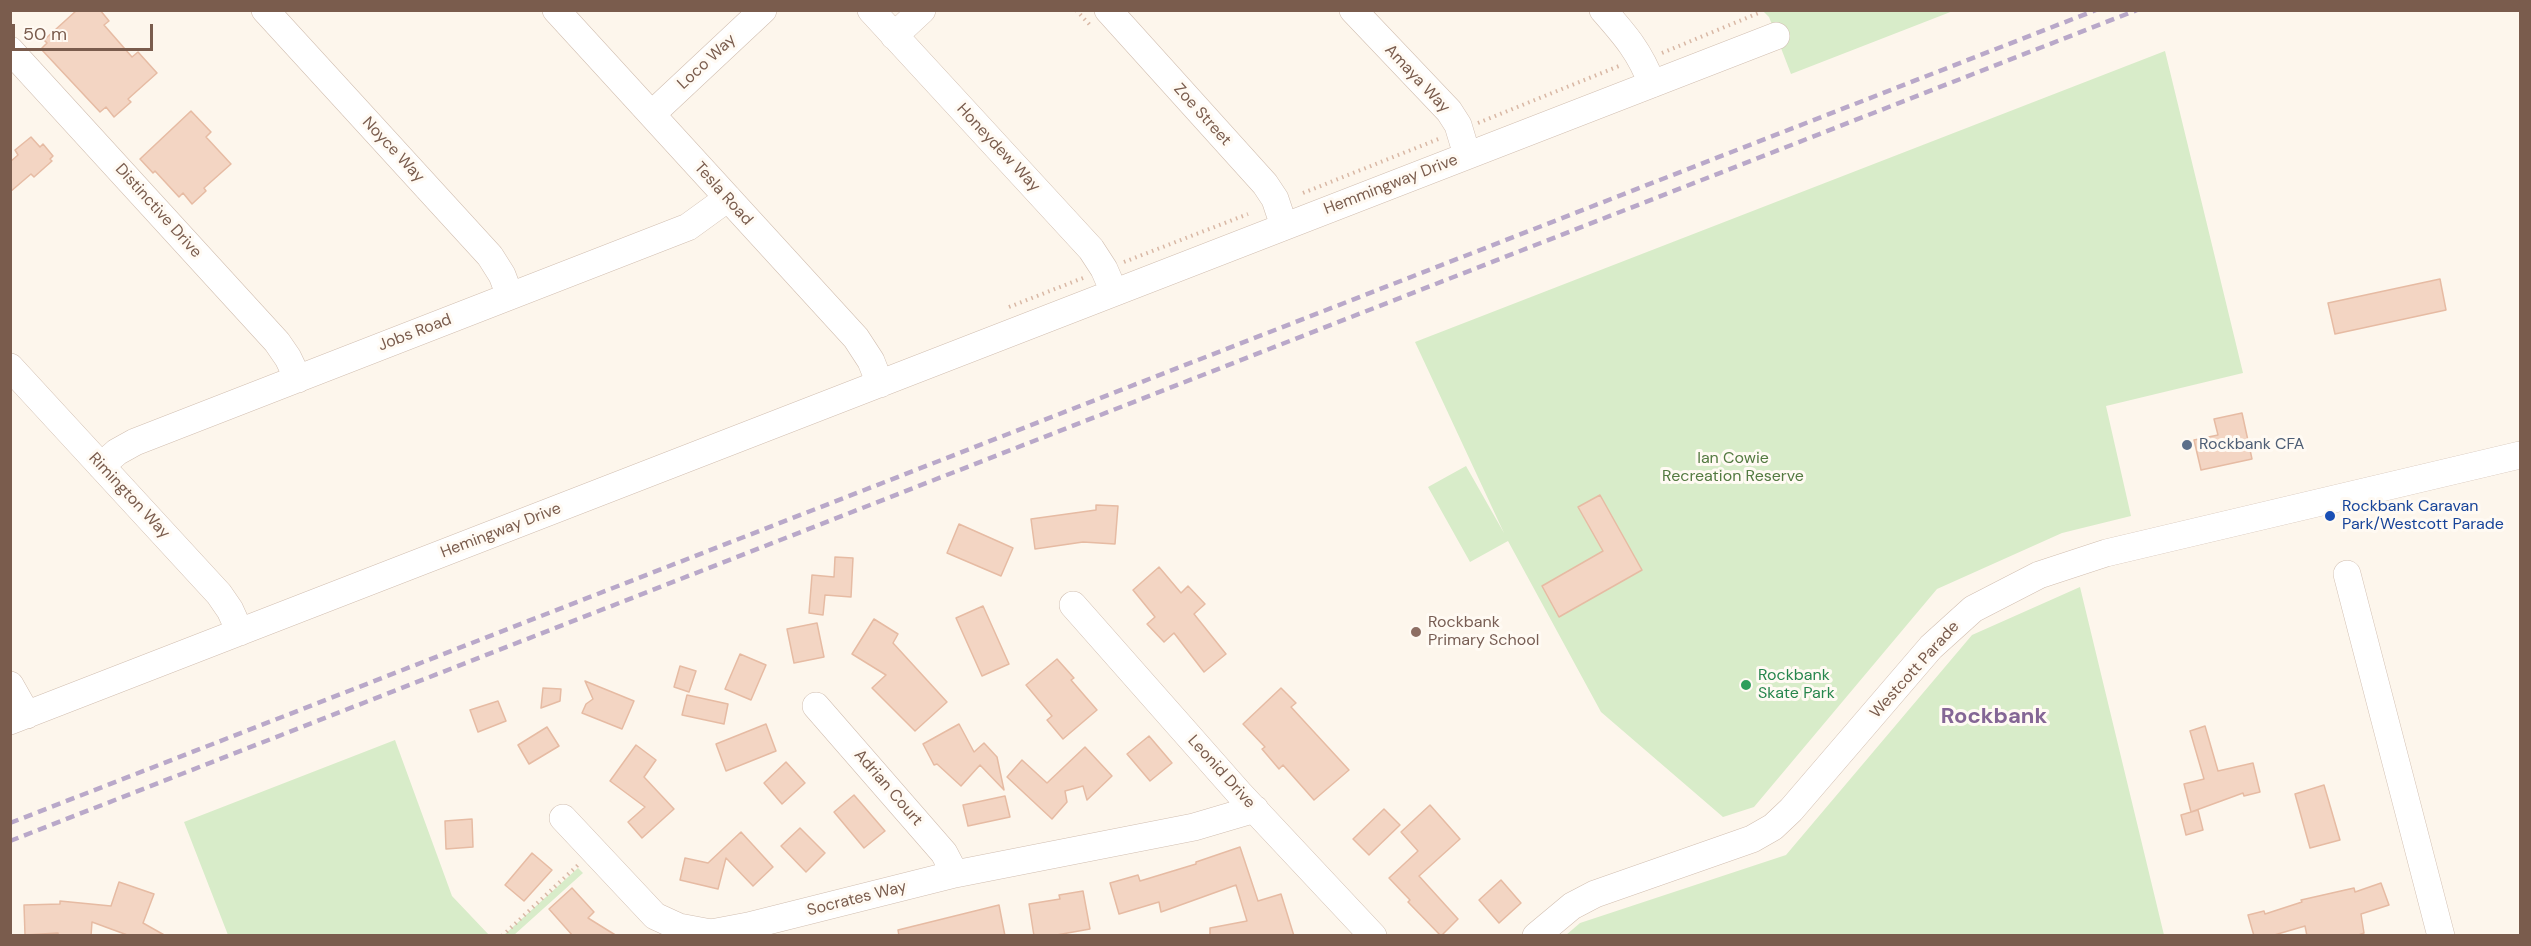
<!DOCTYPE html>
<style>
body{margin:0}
#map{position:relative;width:2531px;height:946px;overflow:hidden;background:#fdf6ec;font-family:"DM Sans",sans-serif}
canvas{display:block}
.frame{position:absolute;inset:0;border:12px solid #7a5c4d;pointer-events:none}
.scale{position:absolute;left:12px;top:24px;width:141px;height:27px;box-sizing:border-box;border:3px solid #7a5c4d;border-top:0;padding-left:8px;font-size:18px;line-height:21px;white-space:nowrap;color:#7a5c4d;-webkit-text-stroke:4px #fffaf3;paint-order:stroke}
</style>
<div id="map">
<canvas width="2531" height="946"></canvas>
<div class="frame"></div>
<div class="scale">50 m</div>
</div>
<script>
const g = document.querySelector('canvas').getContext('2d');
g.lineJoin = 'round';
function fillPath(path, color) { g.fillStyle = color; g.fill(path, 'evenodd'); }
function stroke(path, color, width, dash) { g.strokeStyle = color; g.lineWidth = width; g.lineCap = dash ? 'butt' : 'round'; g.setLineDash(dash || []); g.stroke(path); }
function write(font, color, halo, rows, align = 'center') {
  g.font = font + ' "DM Sans",sans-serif'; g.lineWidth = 6; g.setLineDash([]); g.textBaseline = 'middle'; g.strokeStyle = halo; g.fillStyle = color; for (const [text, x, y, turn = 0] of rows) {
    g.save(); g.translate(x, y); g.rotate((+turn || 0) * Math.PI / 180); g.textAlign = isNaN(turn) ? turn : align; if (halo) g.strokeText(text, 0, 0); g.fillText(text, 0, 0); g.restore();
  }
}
const green = new Path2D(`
 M 1763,11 L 1953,11 L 1791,74 L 1769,17 Z
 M 2165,51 L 2243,373 L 2106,406 L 2131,516 L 2062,533 L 1937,589 L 1754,807 L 1723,817 L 1601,712 L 1508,541 L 1470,562 L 1428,487 L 1466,466 L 1504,533 L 1415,342 Z
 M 2080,587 L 2164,935 L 1566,935 L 1580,923 L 1786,855 L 1972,635 Z
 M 395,740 L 452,896 L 489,935 L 228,935 L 184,822 Z
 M 578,868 L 583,873 L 514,935 L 504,935 Z`);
const building = new Path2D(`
 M 77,10 L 100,10 L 109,21 L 104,25 L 132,57 L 138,52 L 157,73 L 128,99 L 131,102 L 114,117 L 106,107 L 100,112 L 41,49 L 47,43 L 44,40 Z
 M 191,111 L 211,132 L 206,137 L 231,164 L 204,188 L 206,191 L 192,204 L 183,193 L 179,197 L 155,171 L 153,173 L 140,159 Z
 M 31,137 L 40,147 L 43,144 L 53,156 L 50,159 L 52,161 L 34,177 L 31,174 L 10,192 L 10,162 L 18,155 L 15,150 Z
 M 2440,279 L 2446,310 L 2335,334 L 2328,303 Z
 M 2242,413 L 2252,459 L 2201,470 L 2194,440 L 2218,435 L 2214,419 Z
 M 1600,495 L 1642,570 L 1559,617 L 1542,586 L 1603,551 L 1578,507 Z
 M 1096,505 L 1118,506 L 1115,544 L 1083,542 L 1035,549 L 1031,519 L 1096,510 Z
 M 959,524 L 1013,548 L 1001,576 L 947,553 Z
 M 835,557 L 853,558 L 851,597 L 825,595 L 823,615 L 809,613 L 812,575 L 834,577 Z
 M 1159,567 L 1181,593 L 1188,586 L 1205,604 L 1194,614 L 1226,654 L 1204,672 L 1174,633 L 1164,642 L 1147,624 L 1155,617 L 1133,590 Z
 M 983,606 L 1009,664 L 982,676 L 956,618 Z
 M 874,619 L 898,634 L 893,643 L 947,702 L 915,731 L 872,688 L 886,675 L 852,654 Z
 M 817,623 L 824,657 L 794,663 L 787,629 Z
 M 740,654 L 766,665 L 751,700 L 725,689 Z
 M 1057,659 L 1074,678 L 1071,680 L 1097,710 L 1063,739 L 1047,720 L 1052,716 L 1026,685 Z
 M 680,666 L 696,671 L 689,692 L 674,687 Z
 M 585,681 L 634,701 L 622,729 L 582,713 L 586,704 L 593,699 Z
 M 543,688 L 561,689 L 560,701 L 541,708 Z
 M 1281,688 L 1296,703 L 1291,707 L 1349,770 L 1314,800 L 1283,765 L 1279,769 L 1262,749 L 1265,747 L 1243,724 Z
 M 687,695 L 728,704 L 724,724 L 682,715 Z
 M 498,701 L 506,721 L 478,732 L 470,710 Z
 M 766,724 L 776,751 L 726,771 L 716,744 Z
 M 959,724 L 974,752 L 984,743 L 997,757 L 1004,790 L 980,765 L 961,786 L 937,764 L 934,765 L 923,744 Z
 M 2205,726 L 2218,771 L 2253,763 L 2260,792 L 2244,796 L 2243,793 L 2191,812 L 2184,784 L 2204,779 L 2190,731 Z
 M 547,727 L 559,746 L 529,764 L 518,745 Z
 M 1149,736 L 1172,763 L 1150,781 L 1127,754 Z
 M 636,745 L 656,760 L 644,777 L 674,809 L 642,838 L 628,822 L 645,807 L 610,781 Z
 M 1085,747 L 1112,776 L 1087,800 L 1083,786 L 1065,791 L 1067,802 L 1052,819 L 1007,777 L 1022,760 L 1047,783 Z
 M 786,762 L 805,783 L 782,804 L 764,783 Z
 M 2324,785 L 2340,840 L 2310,848 L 2295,794 Z
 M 854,795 L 885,831 L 864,848 L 834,812 Z
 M 1005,796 L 1010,817 L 968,826 L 963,805 Z
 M 1430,805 L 1460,839 L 1419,876 L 1458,919 L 1441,936 L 1408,902 L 1410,900 L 1389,878 L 1418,851 L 1401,832 Z
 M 1384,809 L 1400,825 L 1369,855 L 1353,839 Z
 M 2198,810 L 2203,830 L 2186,835 L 2181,815 Z
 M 472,819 L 473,847 L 446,849 L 445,821 Z
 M 800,828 L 825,853 L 806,872 L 781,846 Z
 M 741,832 L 773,867 L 753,886 L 726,858 L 718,889 L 680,880 L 685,858 L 708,863 Z
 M 1240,847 L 1258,901 L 1281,894 L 1294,936 L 1210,936 L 1210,928 L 1247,921 L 1236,885 L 1161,912 L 1159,902 L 1119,914 L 1110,883 L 1138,875 L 1140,881 L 1196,864 L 1196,862 Z
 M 532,853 L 552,870 L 524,901 L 505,885 Z
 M 1501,880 L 1521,903 L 1499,923 L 1479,900 Z
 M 119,882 L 154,894 L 143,923 L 166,936 L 130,936 L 92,922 L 91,936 L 58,936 L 58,933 L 25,935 L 24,905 L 60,904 L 60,901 L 111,906 Z
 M 2381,883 L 2389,905 L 2361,914 L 2364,933 L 2356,936 L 2307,936 L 2305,926 L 2271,936 L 2254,936 L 2248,915 L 2264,911 L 2265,914 L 2302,902 L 2301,900 L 2354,888 L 2355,892 Z
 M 572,888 L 594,912 L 588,918 L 617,936 L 573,936 L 549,909 Z
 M 1083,891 L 1090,929 L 1051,936 L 1034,936 L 1029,904 L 1060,899 L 1059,895 Z
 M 999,905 L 1005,936 L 899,936 L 898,930 Z`);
const path = new Path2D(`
 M 1076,10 L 1090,25
 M 1662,53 L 1761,12
 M 1478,123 L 1619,66
 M 1303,193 L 1441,138
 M 1124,262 L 1248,214
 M 1009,307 L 1083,278
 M 502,936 L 578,865`);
const minor = new Path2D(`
 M 265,10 L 490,256 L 502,275 L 510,296
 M 556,10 L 856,338 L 871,361 L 880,384
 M 871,10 L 1091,249 L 1104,269 L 1114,292
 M 1108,10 L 1265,184 L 1275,199 L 1284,226
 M 1353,10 L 1449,111 L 1458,125 L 1467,155
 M 1603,10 C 1625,35 1640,52 1652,84
 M 894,36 L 922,10
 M 10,50 L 277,342 L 288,358 L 298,379
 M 652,114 L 763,10
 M 10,367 L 219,594 L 230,610 L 240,632
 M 101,466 L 117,452 L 135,442 L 688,227 L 728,198
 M 2347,574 L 2441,936
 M 1073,605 L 1239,793 L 1373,936
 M 10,685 L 27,715
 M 816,706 L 944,853 L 955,874
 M 10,721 L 1776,36
 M 563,818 L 655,916 L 679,927 L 711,933 L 748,926 L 955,874 L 1194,827 L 1255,809
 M 1536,936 L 1572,906 L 1595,894 L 1752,839 L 1773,827 L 1791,810 L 1931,647 L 1973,609 L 2039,575 L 2106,553 L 2520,455`);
const rail = new Path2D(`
 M 10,823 L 2096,10
 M 10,841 L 2137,10`);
const markers = [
 [2187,445,6,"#5c6f8a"],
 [2330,516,6,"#1a4fb4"],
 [1416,632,6,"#8d6e63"],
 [1746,685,6,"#2e9e5b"]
];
const streetNames = [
 ["Loco Way",707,62,-43],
 ["Amaya Way",1417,79,47],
 ["Zoe Street",1202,115,48],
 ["Honeydew Way",998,148,47],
 ["Noyce Way",393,150,47],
 ["Hemmingway Drive",1391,185,-21],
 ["Tesla Road",723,194,48],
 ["Distinctive Drive",158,211,48],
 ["Jobs Road",415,333,-21],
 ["Rimington Way",129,496,47],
 ["Hemingway Drive",501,531,-21],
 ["Westcott Parade",1915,670,-48],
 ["Leonid Drive",1221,772,48],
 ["Adrian Court",888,788,49],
 ["Socrates Way",857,899,-14]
];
const serviceNames = [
 ["Rockbank CFA",2199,445]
];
const parkNames = [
 ["Ian Cowie",1733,459],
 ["Recreation Reserve",1733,477]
];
const transitNames = [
 ["Rockbank Caravan",2342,507],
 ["Park/Westcott Parade",2342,525]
];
const educationNames = [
 ["Rockbank",1428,623],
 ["Primary School",1428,641]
];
const leisureNames = [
 ["Rockbank",1758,676],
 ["Skate Park",1758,694]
];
const districtNames = [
 ["Rockbank",1994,717]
];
fillPath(green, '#d8ecc9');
fillPath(building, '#f3d5c3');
stroke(building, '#e6bba3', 1.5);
stroke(minor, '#d1beb0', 28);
stroke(path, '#d9b8a5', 4, [1.5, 4.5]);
stroke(minor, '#fff', 27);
stroke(rail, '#b9a8c9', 4.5, [9, 6]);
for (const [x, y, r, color] of markers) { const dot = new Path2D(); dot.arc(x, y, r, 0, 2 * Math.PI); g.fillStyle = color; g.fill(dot); stroke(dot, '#fffaf3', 2); }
write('16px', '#7a5c4d', '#fffaf3', streetNames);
write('16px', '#4e5e75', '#fffaf3', serviceNames, 'left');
write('16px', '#537a41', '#fffaf3', parkNames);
write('16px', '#164399', '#fffaf3', transitNames, 'left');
write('16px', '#785e54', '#fffaf3', educationNames, 'left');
write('16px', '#27864d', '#fffaf3', leisureNames, 'left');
write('bold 22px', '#846695', '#fffaf3', districtNames);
</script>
